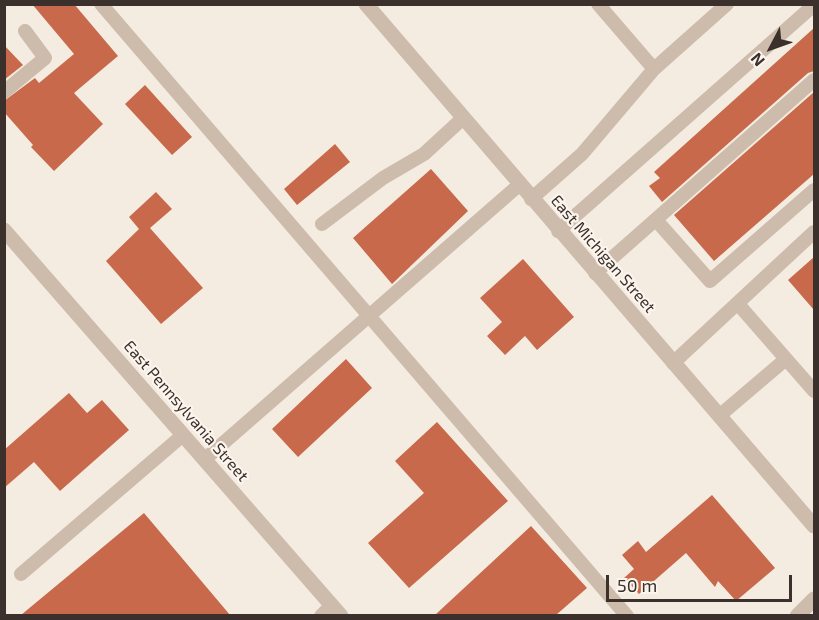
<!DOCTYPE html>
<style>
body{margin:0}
#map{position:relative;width:819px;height:620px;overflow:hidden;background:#f4ebe1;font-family:"Exo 2",sans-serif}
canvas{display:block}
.frame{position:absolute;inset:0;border:6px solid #3b302b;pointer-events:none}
.north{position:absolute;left:741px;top:18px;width:60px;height:60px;-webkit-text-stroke:4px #fbf5ee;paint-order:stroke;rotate:229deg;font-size:16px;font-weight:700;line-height:24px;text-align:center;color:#3b302b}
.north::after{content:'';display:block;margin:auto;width:21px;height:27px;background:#3b302b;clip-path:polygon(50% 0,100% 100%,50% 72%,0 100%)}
.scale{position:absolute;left:606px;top:575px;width:186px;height:27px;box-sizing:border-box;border:3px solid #3b302b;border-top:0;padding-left:8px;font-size:18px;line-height:21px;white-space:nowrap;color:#3b302b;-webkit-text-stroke:4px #fbf5ee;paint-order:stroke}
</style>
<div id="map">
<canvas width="819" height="620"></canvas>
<div class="frame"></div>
<div class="north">N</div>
<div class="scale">50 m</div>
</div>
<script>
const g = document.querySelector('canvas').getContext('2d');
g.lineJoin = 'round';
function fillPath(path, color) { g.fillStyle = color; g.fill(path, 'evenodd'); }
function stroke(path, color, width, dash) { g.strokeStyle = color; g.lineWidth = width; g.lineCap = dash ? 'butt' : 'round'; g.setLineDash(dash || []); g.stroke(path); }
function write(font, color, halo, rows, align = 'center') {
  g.font = font + ' "Exo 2",sans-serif'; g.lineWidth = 4.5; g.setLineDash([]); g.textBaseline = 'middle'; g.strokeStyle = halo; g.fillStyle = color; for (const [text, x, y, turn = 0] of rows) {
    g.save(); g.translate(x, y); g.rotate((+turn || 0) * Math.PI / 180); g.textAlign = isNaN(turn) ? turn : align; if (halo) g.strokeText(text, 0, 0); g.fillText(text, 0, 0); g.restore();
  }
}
const building = new Path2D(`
 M 32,4 L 74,4 L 118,56 L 74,93 L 103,124 L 54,171 L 31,147 L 33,145 L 4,112 L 4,101 L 35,78 L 39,83 L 74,54 Z
 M 814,28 L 814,71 L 808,73 L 662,202 L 649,186 L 660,178 L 654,172 Z
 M 4,45 L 23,65 L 4,80 Z
 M 145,85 L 192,137 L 172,155 L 125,104 Z
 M 814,92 L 814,174 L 714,261 L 674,215 Z
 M 335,144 L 350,162 L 297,205 L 284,189 Z
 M 431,169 L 468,211 L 392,284 L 353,238 Z
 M 156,192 L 172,209 L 150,228 L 203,288 L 161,324 L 106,261 L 139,229 L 129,217 Z
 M 814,257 L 814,310 L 788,280 Z
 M 523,259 L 574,317 L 537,350 L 525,336 L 505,355 L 487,336 L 502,322 L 480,298 Z
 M 346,359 L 372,388 L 298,457 L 272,429 Z
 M 69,393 L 87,413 L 102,400 L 129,430 L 60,491 L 34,462 L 4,488 L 4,450 Z
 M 437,422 L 508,501 L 409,588 L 368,543 L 424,493 L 395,461 Z
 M 712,495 L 775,568 L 736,601 L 718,581 L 715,587 L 686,553 L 639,594 L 624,578 L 634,569 L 622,555 L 638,541 L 646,552 Z
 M 144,513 L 230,615 L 21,615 Z
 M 531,526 L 587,588 L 556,615 L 435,615 Z`);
const lane = new Path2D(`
 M 101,4 L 627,616
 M 598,4 L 654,69
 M 4,92 L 45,58 L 25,31
 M 531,199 L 582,154 L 654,69 L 727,4
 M 656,220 L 710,281 L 814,190
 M 322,224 L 383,178 L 424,154 L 462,119
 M 558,231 L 814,5
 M 595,273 L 814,80
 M 738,304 L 814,391
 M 673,363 L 814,232
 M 719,416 L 786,359
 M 205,459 L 519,185
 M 21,574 L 183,435
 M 321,616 L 332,605`);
const street = new Path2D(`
 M 366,4 L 814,526
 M 4,230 L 341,616
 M 797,616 L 814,599`);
const streetNames = [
 ["East Michigan Street",603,254,49],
 ["East Pennsylvania Street",186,411,49]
];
fillPath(building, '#c8694b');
stroke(lane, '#cdbbac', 14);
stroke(street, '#cdbbac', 15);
write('16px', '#3b302b', '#fbf5ee', streetNames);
</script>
